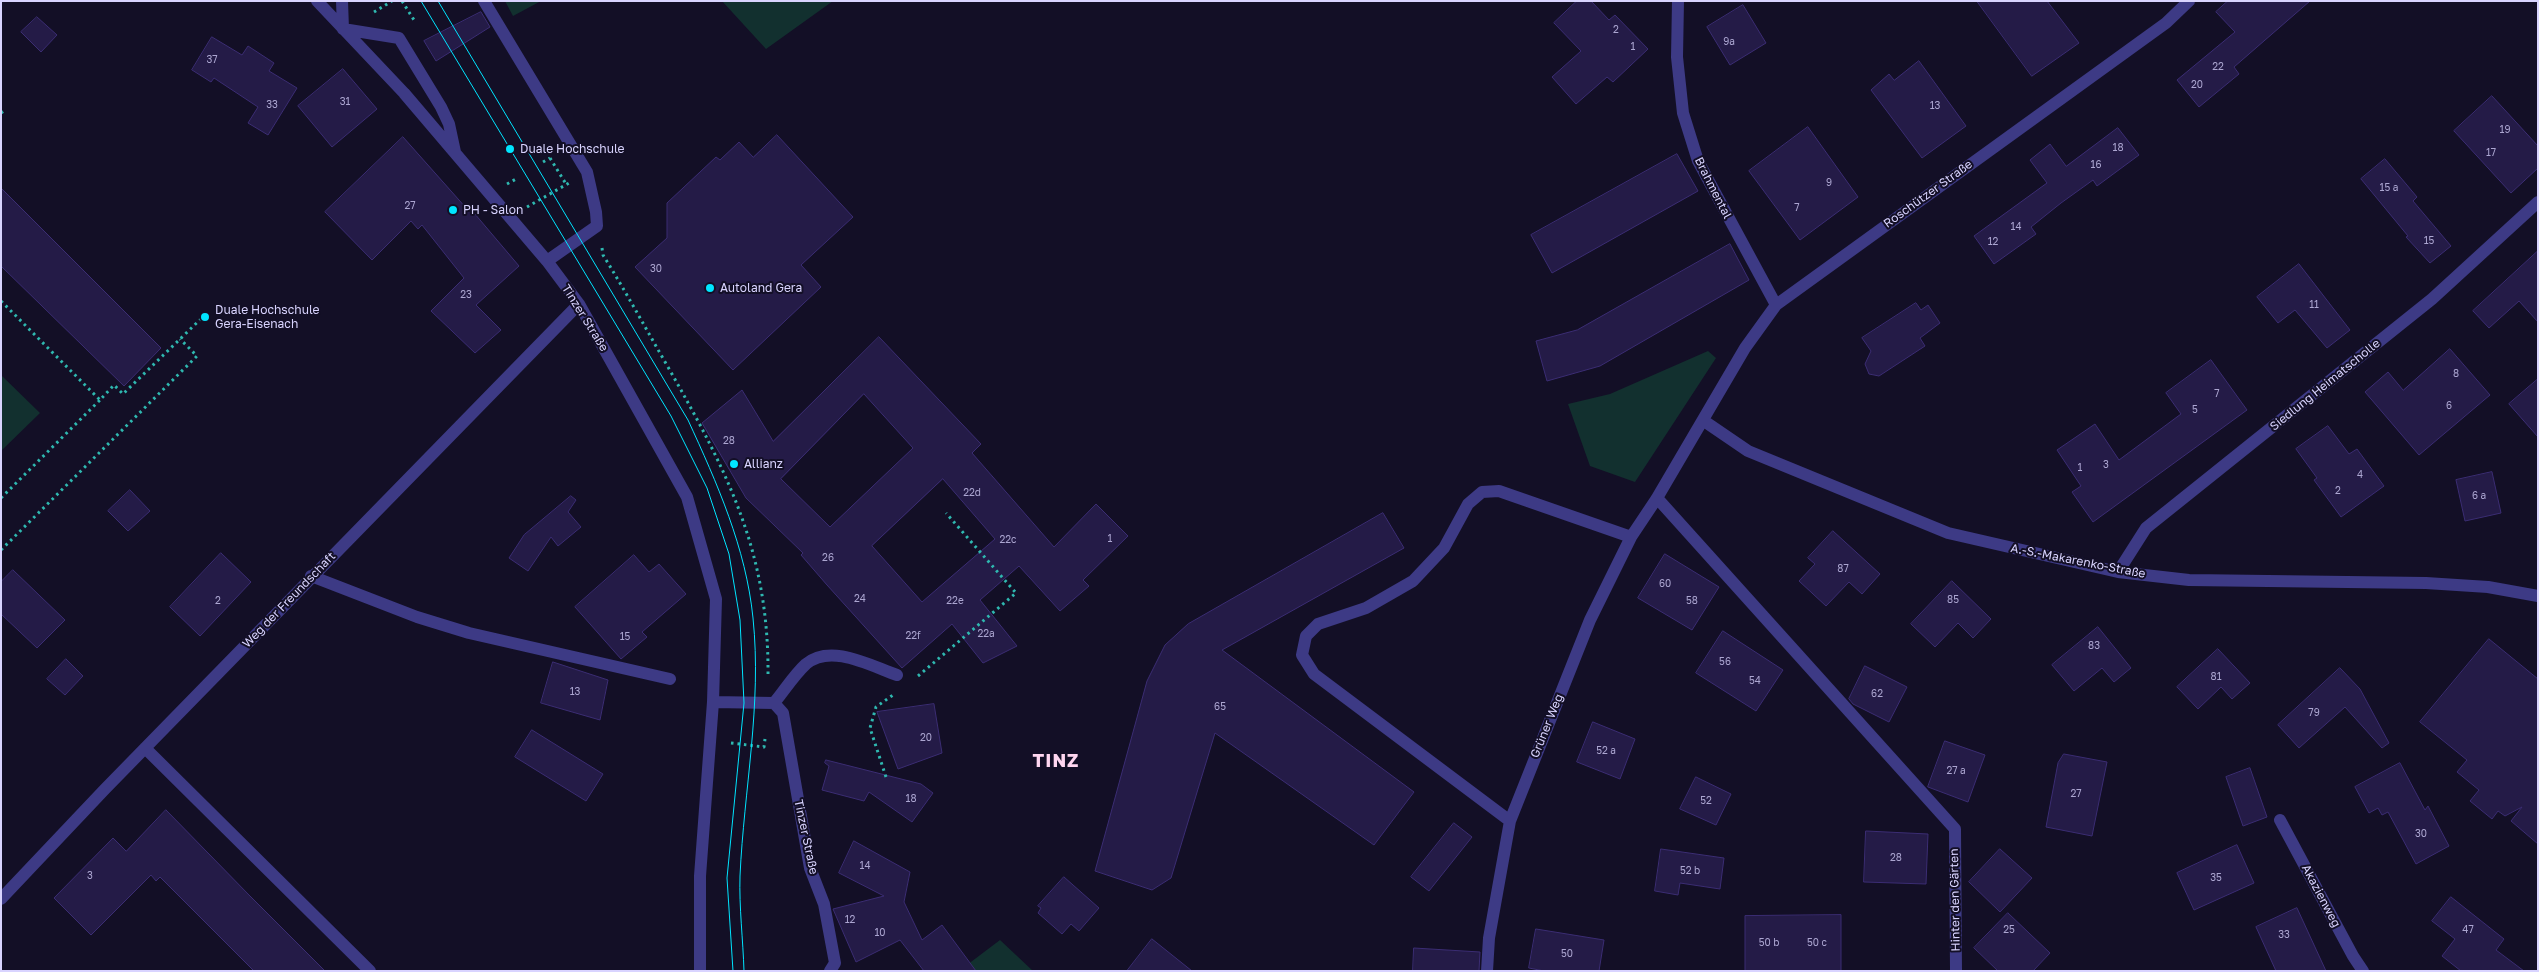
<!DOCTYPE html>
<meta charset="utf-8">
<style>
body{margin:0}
#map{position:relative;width:2539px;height:972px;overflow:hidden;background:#130f26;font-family:"Golos Text",sans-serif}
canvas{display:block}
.frame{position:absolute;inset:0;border:2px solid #d9d4ff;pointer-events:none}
</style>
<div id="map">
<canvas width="2539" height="972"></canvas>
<div class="frame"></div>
</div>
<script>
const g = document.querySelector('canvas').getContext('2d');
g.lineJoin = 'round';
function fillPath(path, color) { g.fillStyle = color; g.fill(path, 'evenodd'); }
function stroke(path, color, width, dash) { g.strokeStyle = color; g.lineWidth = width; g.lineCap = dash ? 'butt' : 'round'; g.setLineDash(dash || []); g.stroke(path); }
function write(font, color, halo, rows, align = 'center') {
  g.font = font + ' "Golos Text",sans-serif'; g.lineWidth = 4; g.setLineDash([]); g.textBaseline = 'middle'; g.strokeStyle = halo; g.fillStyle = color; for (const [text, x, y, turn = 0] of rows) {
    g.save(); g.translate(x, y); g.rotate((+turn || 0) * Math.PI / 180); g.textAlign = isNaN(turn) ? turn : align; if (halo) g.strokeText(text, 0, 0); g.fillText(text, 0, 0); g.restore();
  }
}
const green = new Path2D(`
 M 505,1 L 541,1 L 513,16 Z
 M 722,1 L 833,1 L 766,49 Z
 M 1708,351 L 1716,358 L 1635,482 L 1590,466 L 1568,404 L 1610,394 Z
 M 1,375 L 40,413 L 1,451 Z
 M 1000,940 L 1033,971 L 959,971 Z`);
const building = new Path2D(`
 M 1577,1 L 1591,1 L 1609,20 L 1615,15 L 1648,49 L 1613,82 L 1607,77 L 1576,104 L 1552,77 L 1581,51 L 1554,23 Z
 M 1977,1 L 2047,1 L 2079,43 L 2032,76 Z
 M 2228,1 L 2310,1 L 2234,67 L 2239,74 L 2199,107 L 2177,80 L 2235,32 L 2216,12 Z
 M 1743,5 L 1766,43 L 1730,65 L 1707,27 Z
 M 481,12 L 490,27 L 436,61 L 424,41 Z
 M 37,17 L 57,35 L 41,52 L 21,32 Z
 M 212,37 L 242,55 L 248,46 L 274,63 L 269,71 L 297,88 L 268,135 L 248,123 L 258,107 L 214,78 L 211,82 L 192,70 Z
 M 1919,61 L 1966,126 L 1922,158 L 1871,90 L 1889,74 L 1894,80 Z
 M 343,69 L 377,109 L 332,147 L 298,106 Z
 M 2492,96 L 2538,146 L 2538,168 L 2511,193 L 2454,131 Z
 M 1808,127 L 1858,197 L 1800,240 L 1749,171 Z
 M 2118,128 L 2139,155 L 2097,186 L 2093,180 L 2061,203 L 2031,227 L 2036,234 L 1994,264 L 1974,236 L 2047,183 L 2030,160 L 2050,144 L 2066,166 Z
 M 777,135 L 853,217 L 801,265 L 821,287 L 733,370 L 635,267 L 667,238 L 667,203 L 716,157 L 720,160 L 739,142 L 753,157 Z
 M 403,137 L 467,209 L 469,207 L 519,266 L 476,305 L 501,330 L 475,353 L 431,311 L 464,278 L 422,225 L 418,229 L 411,221 L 372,260 L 325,212 Z
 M 1677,154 L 1698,191 L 1552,273 L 1531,235 Z
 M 2385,159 L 2417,197 L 2413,201 L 2451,246 L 2430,263 L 2406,237 L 2408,236 L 2361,179 Z
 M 1,188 L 161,348 L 124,386 L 1,266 Z
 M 1730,244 L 1749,280 L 1600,366 L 1547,381 L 1536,341 L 1577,330 Z
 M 2538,251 L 2538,322 L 2519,301 L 2489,328 L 2473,311 Z
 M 2299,264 L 2350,330 L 2327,348 L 2295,310 L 2278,323 L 2257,297 Z
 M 1916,303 L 1921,310 L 1928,305 L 1940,323 L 1920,338 L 1925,346 L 1879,376 L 1869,374 L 1865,364 L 1871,351 L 1862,338 Z
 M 879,337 L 981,444 L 972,453 L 1054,547 L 1096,504 L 1128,536 L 1083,580 L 1089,586 L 1060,611 L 1019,566 L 980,600 L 1017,646 L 983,663 L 952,624 L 902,668 L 827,585 L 801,555 L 803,553 L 746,498 L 702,423 L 742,390 L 773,441 ZM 864,394 L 913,448 L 830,527 L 781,479 ZM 943,479 L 995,539 L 922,602 L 872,546 Z
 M 2450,349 L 2490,395 L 2419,455 L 2365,392 L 2388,372 L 2403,390 Z
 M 2211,360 L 2247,410 L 2093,522 L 2072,492 L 2081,486 L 2057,450 L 2095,424 L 2119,460 L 2181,414 L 2166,393 Z
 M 2538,379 L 2538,437 L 2509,404 Z
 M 2328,426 L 2349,454 L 2357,449 L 2384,486 L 2341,517 L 2314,480 L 2317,478 L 2296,449 Z
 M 2492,472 L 2501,513 L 2465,521 L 2456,480 Z
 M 130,490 L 150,511 L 128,531 L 108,511 Z
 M 571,496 L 576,500 L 568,512 L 581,527 L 558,546 L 551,537 L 528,571 L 509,558 L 524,535 Z
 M 1383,513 L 1404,548 L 1222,650 L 1414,792 L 1374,845 L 1215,733 L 1171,878 L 1152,890 L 1095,871 L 1147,681 L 1165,645 L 1188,624 Z
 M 1833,531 L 1880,574 L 1862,594 L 1849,582 L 1826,606 L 1799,581 L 1815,564 L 1808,558 Z
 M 221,553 L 251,582 L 200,636 L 170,607 Z
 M 1665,554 L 1719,587 L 1692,630 L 1638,598 Z
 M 634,555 L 649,572 L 659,564 L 686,594 L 642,632 L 647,637 L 621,659 L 575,607 Z
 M 13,570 L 65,620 L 37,648 L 1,614 L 1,582 Z
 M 1952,581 L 1991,619 L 1973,638 L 1958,623 L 1935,647 L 1911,624 Z
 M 2098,627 L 2131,668 L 2114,682 L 2102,668 L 2074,691 L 2052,665 Z
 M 1723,631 L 1783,670 L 1756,711 L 1696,673 Z
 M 2489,639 L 2538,679 L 2538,844 L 2511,821 L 2522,807 L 2505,816 L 2498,811 L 2492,819 L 2470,801 L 2479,790 L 2457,772 L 2467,760 L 2420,722 Z
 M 2218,649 L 2250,683 L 2232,699 L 2221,687 L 2198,709 L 2177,687 Z
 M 66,659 L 83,676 L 65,695 L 47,679 Z
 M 553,662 L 608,680 L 600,720 L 541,703 Z
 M 1865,666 L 1907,687 L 1889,722 L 1853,704 L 1849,699 Z
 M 2340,668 L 2360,689 L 2389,743 L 2382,748 L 2345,707 L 2299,748 L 2278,725 Z
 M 934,704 L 942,753 L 898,769 L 877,712 Z
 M 1593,722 L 1635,739 L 1620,779 L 1577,762 Z
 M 532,730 L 603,774 L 586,801 L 515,757 Z
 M 1945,741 L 1985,755 L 1968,802 L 1928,787 Z
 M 2064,754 L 2107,762 L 2092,836 L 2046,827 L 2058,763 Z
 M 826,760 L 921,784 L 933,793 L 912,822 L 869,792 L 864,801 L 822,790 L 829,766 L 825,763 Z
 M 2400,763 L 2425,810 L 2428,806 L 2449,846 L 2416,864 L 2388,812 L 2382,815 L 2378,808 L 2369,813 L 2355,787 Z
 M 2250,768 L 2267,817 L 2243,826 L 2226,777 Z
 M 1696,777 L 1731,794 L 1716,825 L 1680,809 Z
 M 166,810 L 250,896 L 325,971 L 254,971 L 160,877 L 156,881 L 151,875 L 91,935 L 54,898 L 113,838 L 126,851 Z
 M 1454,823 L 1472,837 L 1429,891 L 1411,877 Z
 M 1866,831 L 1928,834 L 1926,884 L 1864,882 Z
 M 854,841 L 910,872 L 904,902 L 922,940 L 942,925 L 976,971 L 924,971 L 900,940 L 856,962 L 833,909 L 884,896 L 839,873 Z
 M 2237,845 L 2254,883 L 2194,910 L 2177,873 Z
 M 1661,849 L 1724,858 L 1720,889 L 1680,883 L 1678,895 L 1655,891 Z
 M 2000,849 L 2032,878 L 2000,912 L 1969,882 Z
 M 1064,877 L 1099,908 L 1079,931 L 1071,924 L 1062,934 L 1038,913 L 1041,908 L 1038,906 Z
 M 2451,897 L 2504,939 L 2496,950 L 2524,971 L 2461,971 L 2442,956 L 2455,939 L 2432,921 Z
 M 2297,908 L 2326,971 L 2276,971 L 2256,927 Z
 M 2008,913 L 2050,953 L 2033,971 L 1998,971 L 1974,948 Z
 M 1841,915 L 1841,971 L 1745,971 L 1745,916 Z
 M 1536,929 L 1604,940 L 1599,971 L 1544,971 L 1529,968 Z
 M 1152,939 L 1192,971 L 1127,971 Z
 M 1414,948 L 1480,952 L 1479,971 L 1413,971 Z`);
const path = new Path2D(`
 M 402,1 L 414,20
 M 374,12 L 392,1
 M 1,113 L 4,111
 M 550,158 L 566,184
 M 543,162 L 550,158
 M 507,184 L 518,178
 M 527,207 L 569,183
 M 602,248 L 603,255 C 626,292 646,329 668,367 C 727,471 769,552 768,675
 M 1,301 L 100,400 L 114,385 L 123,394 L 207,313
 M 1,498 L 100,400
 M 1,550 L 197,356 L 180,339
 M 918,676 L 1016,593 L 946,513
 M 731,743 L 764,747 L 765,739
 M 886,777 L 870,728 L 876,707 L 893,695`);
const minor = new Path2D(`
 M 317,1 L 404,93 L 547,261 L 579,304 L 687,497 L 716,599 L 713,702 L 700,876 L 700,971
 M 342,1 L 343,29
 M 484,1 L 587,172 L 596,212 L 597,226 L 547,261
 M 1678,1 L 1677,57 L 1683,113 L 1698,161 L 1776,305
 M 343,29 L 399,38 L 441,107 L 449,124 L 455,152
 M 1704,421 L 1748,451 L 1948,533 L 2118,572 L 2189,580 L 2426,583 L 2488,587 L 2538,596
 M 1657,498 L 1955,829 L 1956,971
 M 2118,572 L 2146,528 L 2432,299 L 2538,202
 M 311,576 L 417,617 L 469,633 L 670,679
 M 713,702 L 774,703 C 784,691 794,675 806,664 C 831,643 871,666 897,675
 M 774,703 L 783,713 L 810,868 L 824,904 L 835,963 L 830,971
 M 145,748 L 370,971
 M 2280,820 L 2353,956 L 2363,971
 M 1510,821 L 1314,674 L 1302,655 L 1306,636 L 1318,624 L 1366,608 L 1413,581 L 1444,548 L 1468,504 L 1482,492 L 1499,491 L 1631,537
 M 1,899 L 105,789 L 579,304
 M 1487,971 L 1489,938 L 1510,821 L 1590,620 L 1631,537 L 1657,498 L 1745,348 L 1776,305 L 2166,23 L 2189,1`);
const tram = new Path2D(`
 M 421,1 L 671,416 L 707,488 L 729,554 L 740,620 L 744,703 L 727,878 L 733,971
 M 438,1 L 688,420 C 717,483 746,548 753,618 C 762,705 744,789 740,876 C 739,907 743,939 744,971`);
const markers = [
 [510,149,5,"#00e5ff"],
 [453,210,5,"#00e5ff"],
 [710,288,5,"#00e5ff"],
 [205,317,5,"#00e5ff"],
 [734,464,5,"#00e5ff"]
];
const numberNames = [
 ["2",1616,30],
 ["9a",1729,42],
 ["1",1633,47],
 ["37",212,60],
 ["22",2218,67],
 ["20",2197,85],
 ["31",345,102],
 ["33",272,105],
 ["13",1935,106],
 ["19",2505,130],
 ["18",2118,148],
 ["17",2491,153],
 ["16",2096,165],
 ["9",1829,183],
 ["15 a",2389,188],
 ["27",410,206],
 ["7",1797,208],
 ["14",2016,227],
 ["15",2429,241],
 ["12",1993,242],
 ["30",656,269],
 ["23",466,295],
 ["11",2314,305],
 ["8",2456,374],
 ["7",2217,394],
 ["6",2449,406],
 ["5",2195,410],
 ["28",729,441],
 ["3",2106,465],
 ["1",2080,468],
 ["4",2360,475],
 ["2",2338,491],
 ["22d",972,493],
 ["6 a",2479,496],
 ["1",1110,539],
 ["22c",1008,540],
 ["26",828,558],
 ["87",1843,569],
 ["60",1665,584],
 ["24",860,599],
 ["85",1953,600],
 ["2",218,601],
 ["22e",955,601],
 ["58",1692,601],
 ["22a",986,634],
 ["22f",913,636],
 ["15",625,637],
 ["83",2094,646],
 ["56",1725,662],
 ["81",2216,677],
 ["54",1755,681],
 ["13",575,692],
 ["62",1877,694],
 ["65",1220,707],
 ["79",2314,713],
 ["20",926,738],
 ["52 a",1606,751],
 ["27 a",1956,771],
 ["27",2076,794],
 ["18",911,799],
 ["52",1706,801],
 ["30",2421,834],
 ["28",1896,858],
 ["14",865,866],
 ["52 b",1690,871],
 ["3",90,876],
 ["35",2216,878],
 ["12",850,920],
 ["25",2009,930],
 ["47",2468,930],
 ["10",880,933],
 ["33",2284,935],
 ["50 b",1769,943],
 ["50 c",1817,943],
 ["50",1567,954]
];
const poiNames = [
 ["Duale Hochschule",520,149],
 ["PH - Salon",463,210],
 ["Autoland Gera",720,288],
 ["Duale Hochschule",215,310],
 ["Gera-Eisenach",215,324],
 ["Allianz",744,464]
];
const streetNames = [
 ["Brahmental",1713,188,63],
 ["Roschützer Straße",1928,194,-36],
 ["Tinzer Straße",585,318,58],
 ["Siedlung Heimatscholle",2325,385,-39],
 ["A.-S.-Makarenko-Straße",2078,561,11],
 ["Weg der Freundschaft",289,600,-46],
 ["Grüner Weg",1547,726,-68],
 ["Tinzer Straße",806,837,78],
 ["Akazienweg",2321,896,62],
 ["Hinter den Gärten",1955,900,-91]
];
const districtNames = [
 ["TINZ",1056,761]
];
fillPath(green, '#12302f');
fillPath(building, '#241b47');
stroke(building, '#3b2d73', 1);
stroke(path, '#2fb8b0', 3, [2.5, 4]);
stroke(minor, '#3d3a85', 12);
stroke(tram, '#00e5ff', 1);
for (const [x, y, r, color] of markers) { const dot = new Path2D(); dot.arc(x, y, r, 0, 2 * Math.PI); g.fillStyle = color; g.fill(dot); stroke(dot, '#130f26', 2); }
write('10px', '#aca6d1', null, numberNames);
write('12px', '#d9d4ff', '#130f26', poiNames, 'left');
write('12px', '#d9d4ff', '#130f26', streetNames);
g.letterSpacing = '1px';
write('bold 18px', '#ffd6f0', '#130f26', districtNames);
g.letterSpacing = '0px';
</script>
